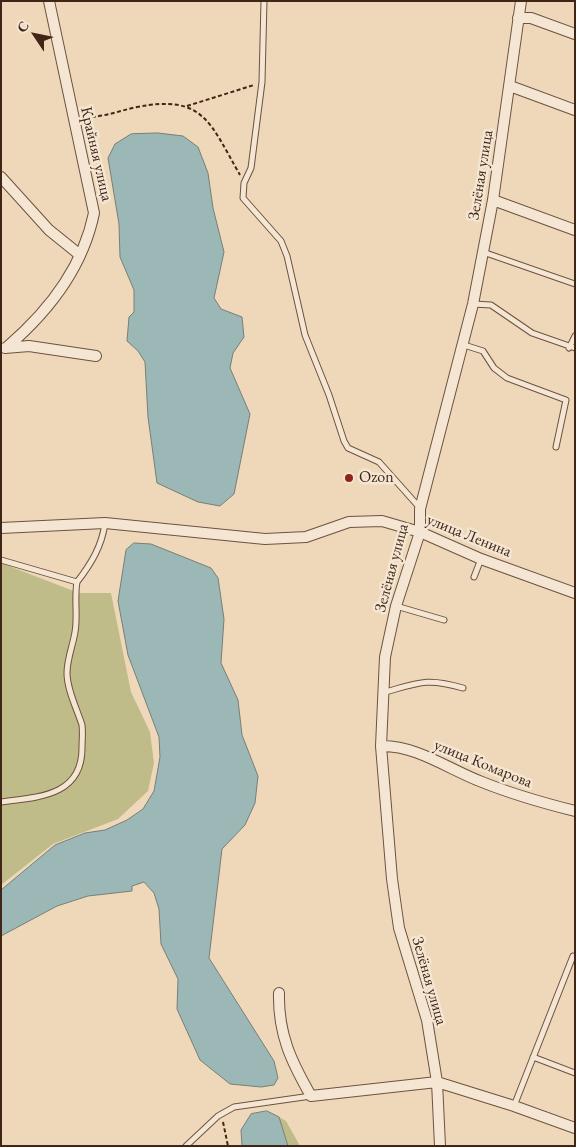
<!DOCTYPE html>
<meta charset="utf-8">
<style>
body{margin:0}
#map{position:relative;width:576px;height:1147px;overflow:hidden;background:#eed8b9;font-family:"EB Garamond",serif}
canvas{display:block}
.frame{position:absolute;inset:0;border:2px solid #412618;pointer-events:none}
.north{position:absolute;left:10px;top:10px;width:50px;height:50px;-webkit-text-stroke:4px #f4e6d2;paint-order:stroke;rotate:304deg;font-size:14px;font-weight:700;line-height:20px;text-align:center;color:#412618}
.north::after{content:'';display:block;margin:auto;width:18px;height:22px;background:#412618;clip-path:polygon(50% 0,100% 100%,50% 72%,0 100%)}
</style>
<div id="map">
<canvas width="576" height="1147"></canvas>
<div class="frame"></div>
<div class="north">С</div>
</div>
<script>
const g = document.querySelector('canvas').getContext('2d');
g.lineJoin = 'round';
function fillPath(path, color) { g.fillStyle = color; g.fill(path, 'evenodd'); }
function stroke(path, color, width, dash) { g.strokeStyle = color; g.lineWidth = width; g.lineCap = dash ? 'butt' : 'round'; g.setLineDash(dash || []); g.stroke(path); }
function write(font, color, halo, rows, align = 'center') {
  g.font = font + ' "EB Garamond",serif'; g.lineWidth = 5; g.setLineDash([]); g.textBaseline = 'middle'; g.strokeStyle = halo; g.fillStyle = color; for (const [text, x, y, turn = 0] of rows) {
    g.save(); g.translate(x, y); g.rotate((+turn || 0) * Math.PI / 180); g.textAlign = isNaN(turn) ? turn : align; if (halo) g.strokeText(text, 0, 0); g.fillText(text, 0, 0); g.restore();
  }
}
const green = new Path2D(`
 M 1,563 L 79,593 L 111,593 L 131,692 L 150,732 L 154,763 L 148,791 L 118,819 L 53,844 L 1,885 Z
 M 279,1117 L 286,1121 L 300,1146 L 288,1146 Z`);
const water = new Path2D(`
 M 158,133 L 183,136 L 198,147 L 208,173 L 213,208 L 224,252 L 214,298 L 221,309 L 242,317 L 244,337 L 233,353 L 230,368 L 250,414 L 234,494 L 220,506 L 198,502 L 157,483 L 148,417 L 145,362 L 138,351 L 127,341 L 129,317 L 134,312 L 134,290 L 120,257 L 119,224 L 108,158 L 115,144 L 131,134 Z
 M 134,543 L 151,544 L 211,568 L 218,578 L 224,619 L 221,663 L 238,700 L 242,735 L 258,776 L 255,803 L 245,825 L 222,849 L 209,958 L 274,1061 L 278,1078 L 274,1085 L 261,1087 L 230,1084 L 200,1060 L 177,1009 L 178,979 L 161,944 L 159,909 L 154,893 L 144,882 L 132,886 L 132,891 L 88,896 L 57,906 L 1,936 L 1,890 L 55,845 L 85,833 L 105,830 L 127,820 L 143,809 L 154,791 L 160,757 L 159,737 L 128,655 L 118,601 L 126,550 Z
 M 267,1111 L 279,1117 L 288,1146 L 242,1146 L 241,1130 L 251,1114 Z`);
const path = new Path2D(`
 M 187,106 L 254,85
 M 85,117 C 106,117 118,111 137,107 C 204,94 210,123 240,175
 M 223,1122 L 228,1146`);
const lane = new Path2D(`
 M 264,1 L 262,82 L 251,168 L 244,183 L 243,198 L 281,241 L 287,256 L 305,335 L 329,395 L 344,441 L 348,448 L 379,462 L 420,508
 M 483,252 L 575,284
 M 473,304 L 491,305 L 532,333 L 575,348
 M 464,345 L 483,351 L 494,368 L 507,378 L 566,400 L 556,447
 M 569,348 L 575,336
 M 1,560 L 77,582 C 74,599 78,615 75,632 C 73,645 67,659 67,673 C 67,690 77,709 82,725 C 83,732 82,740 82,748 C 82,796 39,797 1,802
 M 474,577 L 481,559
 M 77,582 C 91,564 102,546 105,523
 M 396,606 L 444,620
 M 382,693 C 418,683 426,677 463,688
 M 533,1057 L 575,1073
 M 514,1106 L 573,956
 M 186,1146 L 218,1116 L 234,1107 L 311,1096`);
const street = new Path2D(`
 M 518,18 L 531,18 L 575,34
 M 510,86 L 575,110
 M 1,177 L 49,230 L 80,255
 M 493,200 L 575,230
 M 7,347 C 48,312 83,267 94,213 L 49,1
 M 5,348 L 29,346 L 96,356
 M 1,528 L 105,523 L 265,539 L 306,537 L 349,522 L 382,521 L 420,532 L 481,559 L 575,593
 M 381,746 C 416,745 450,770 482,782 C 512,794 543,803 575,811
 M 279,993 C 278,1034 291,1061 311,1096 L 437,1082 L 514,1106 L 575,1128
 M 440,1146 L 437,1082 L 427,1020 L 399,928 L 392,879 L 381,746 L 385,657 L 396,606 L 420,532 L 420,509 L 473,304 L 493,200 L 521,1`);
const markers = [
 [349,478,5,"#8f2418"]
];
const streetNames = [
 ["Крайняя улица",96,154,77],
 ["Зелёная улица",481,175,-81],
 ["улица Ленина",469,536,22],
 ["Зелёная улица",392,568,-75],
 ["улица Комарова",483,764,22],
 ["Зелёная улица",429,981,74]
];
const poiNames = [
 ["Ozon",359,478]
];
fillPath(green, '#c0bc8a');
fillPath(water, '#9bb8b7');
stroke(water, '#777e77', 1);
stroke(lane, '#6c5240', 7);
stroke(street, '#6c5240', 12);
stroke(path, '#412618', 2, [4, 2.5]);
stroke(lane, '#f4e6d2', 5);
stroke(street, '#f4e6d2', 10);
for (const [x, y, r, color] of markers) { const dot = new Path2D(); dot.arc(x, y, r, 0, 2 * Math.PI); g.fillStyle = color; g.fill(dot); stroke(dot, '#f4e6d2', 2); }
write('16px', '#412618', '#f4e6d2', streetNames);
write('16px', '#412618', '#f4e6d2', poiNames, 'left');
</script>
